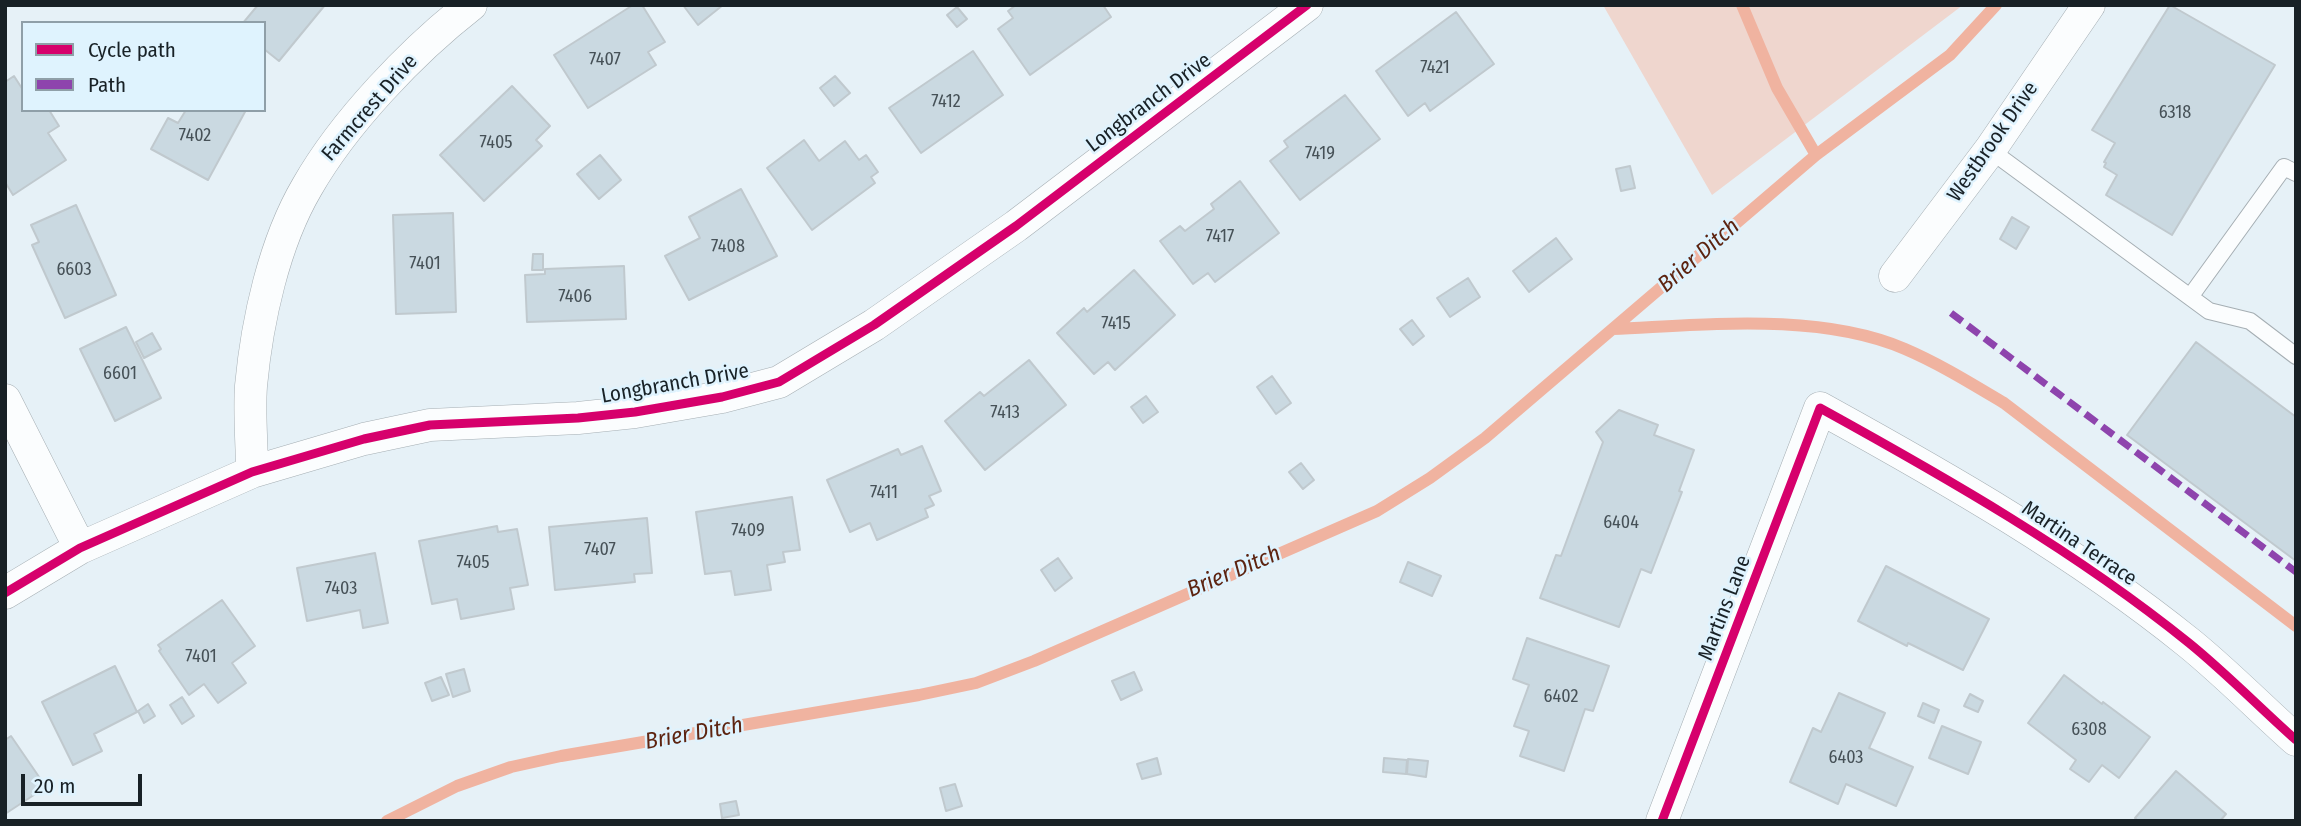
<!DOCTYPE html>
<style>
body{margin:0}
#map{position:relative;width:2301px;height:826px;overflow:hidden;background:#e6f1f7;font-family:"Fira Sans Condensed",sans-serif}
canvas{display:block}
.frame{position:absolute;inset:0;border:7px solid #182126;pointer-events:none}
.legend{position:absolute;left:21px;top:21px;width:245px;height:91px;box-sizing:border-box;background:#dff3fe;border:2px solid #8f9fa8;margin:0;padding:9px 12px;list-style:none;font-size:21px;color:#182126}
.legend li{display:flex;align-items:center;gap:14px;height:35px}
.legend b{width:35px;border:2px solid #8f9fa8}
.scale{position:absolute;left:21px;top:774px;width:121px;height:32px;box-sizing:border-box;border:4px solid #182126;border-top:0;padding-left:9px;font-size:21px;line-height:24px;white-space:nowrap;color:#182126;-webkit-text-stroke:5px #dff3fe;paint-order:stroke}
</style>
<div id="map">
<canvas width="2301" height="826"></canvas>
<div class="frame"></div>
<ul class="legend">
<li><b style="height:9px;background:#d6006c"></b>Cycle path</li>
<li><b style="height:9px;background:#8e44ad"></b>Path</li>
</ul>
<div class="scale">20 m</div>
</div>
<script>
const g = document.querySelector('canvas').getContext('2d');
g.lineJoin = 'round';
function fillPath(path, color) { g.fillStyle = color; g.fill(path, 'evenodd'); }
function stroke(path, color, width, dash) { g.strokeStyle = color; g.lineWidth = width; g.lineCap = dash ? 'butt' : 'round'; g.setLineDash(dash || []); g.stroke(path); }
function write(font, color, halo, rows, align = 'center') {
  g.font = font + ' "Fira Sans Condensed",sans-serif'; g.lineWidth = 5; g.setLineDash([]); g.textBaseline = 'middle'; g.strokeStyle = halo; g.fillStyle = color; for (const [text, x, y, turn = 0] of rows) {
    g.save(); g.translate(x, y); g.rotate((+turn || 0) * Math.PI / 180); g.textAlign = isNaN(turn) ? turn : align; if (halo) g.strokeText(text, 0, 0); g.fillText(text, 0, 0); g.restore();
  }
}
const green = new Path2D(`
 M 1603,5 L 1963,5 L 1712,195 Z`);
const stream = new Path2D(`
 M 1816,155 L 1950,55 L 1996,5
 M 1613,329 C 1705,325 1819,312 1905,349 C 1940,364 1972,384 2004,403 L 2296,626
 M 387,821 L 457,786 L 511,767 L 561,756 L 919,695 L 976,683 L 1034,661 L 1377,511 L 1430,478 L 1485,438 L 1816,155 L 1777,88 L 1742,5`);
const building = new Path2D(`
 M 258,5 L 325,5 L 279,61 L 264,49 L 264,23 L 243,23 Z
 M 633,5 L 642,5 L 665,42 L 648,52 L 656,65 L 588,108 L 554,55 Z
 M 683,5 L 723,5 L 698,25 Z
 M 1016,5 L 1103,5 L 1111,17 L 1030,75 L 998,29 L 1013,18 L 1008,11 Z
 M 2170,5 L 2275,65 L 2172,235 L 2106,195 L 2117,175 L 2104,167 L 2106,163 L 2104,162 L 2115,143 L 2092,130 Z
 M 957,7 L 967,19 L 957,27 L 947,15 Z
 M 1456,12 L 1494,64 L 1430,111 L 1425,103 L 1408,116 L 1376,71 Z
 M 973,51 L 1003,95 L 921,153 L 889,108 Z
 M 14,76 L 23,90 L 23,110 L 49,110 L 59,126 L 48,133 L 66,160 L 13,195 L 5,182 L 5,82 Z
 M 835,76 L 850,93 L 834,106 L 820,88 Z
 M 512,86 L 550,126 L 536,140 L 542,146 L 484,201 L 440,155 Z
 M 1345,95 L 1380,139 L 1300,200 L 1270,161 L 1288,147 L 1284,141 Z
 M 186,110 L 246,110 L 208,180 L 151,149 L 168,118 L 178,123 Z
 M 804,140 L 819,161 L 845,141 L 859,160 L 866,155 L 878,172 L 871,177 L 875,183 L 812,230 L 767,168 Z
 M 600,155 L 621,180 L 599,199 L 577,174 Z
 M 1630,166 L 1635,188 L 1621,191 L 1616,169 Z
 M 1240,181 L 1279,233 L 1215,282 L 1208,273 L 1193,284 L 1160,241 L 1180,226 L 1185,231 L 1214,209 L 1211,204 Z
 M 741,189 L 777,256 L 689,300 L 665,256 L 700,238 L 689,217 Z
 M 76,205 L 116,295 L 65,318 L 32,245 L 39,242 L 31,225 Z
 M 453,213 L 456,312 L 396,314 L 393,215 Z
 M 2012,217 L 2029,227 L 2016,249 L 2000,239 Z
 M 1556,238 L 1572,259 L 1529,292 L 1513,271 Z
 M 533,254 L 543,254 L 543,270 L 532,270 Z
 M 624,266 L 626,319 L 527,322 L 525,275 L 545,274 L 545,269 Z
 M 1134,270 L 1175,315 L 1115,370 L 1108,362 L 1094,374 L 1057,333 L 1084,308 L 1087,312 Z
 M 1468,278 L 1480,297 L 1450,317 L 1437,298 Z
 M 1412,320 L 1424,336 L 1413,345 L 1400,329 Z
 M 126,327 L 161,398 L 115,421 L 80,349 Z
 M 152,333 L 161,349 L 144,358 L 136,342 Z
 M 2196,342 L 2296,417 L 2296,561 L 2127,435 Z
 M 1029,360 L 1066,405 L 985,470 L 945,421 L 980,392 L 984,396 Z
 M 1272,376 L 1291,403 L 1276,414 L 1257,387 Z
 M 1146,396 L 1158,412 L 1143,423 L 1131,407 Z
 M 1619,410 L 1658,425 L 1654,435 L 1694,450 L 1679,491 L 1682,492 L 1651,573 L 1641,569 L 1619,627 L 1540,598 L 1556,555 L 1561,556 L 1603,442 L 1596,432 Z
 M 922,446 L 941,491 L 929,496 L 934,505 L 925,509 L 928,517 L 877,540 L 870,523 L 850,532 L 827,480 L 898,449 L 901,455 Z
 M 1301,463 L 1314,480 L 1303,489 L 1289,472 Z
 M 792,497 L 800,550 L 783,552 L 785,562 L 767,565 L 771,590 L 735,595 L 731,571 L 705,574 L 696,512 Z
 M 647,518 L 652,573 L 634,574 L 635,582 L 555,590 L 549,527 Z
 M 497,526 L 498,532 L 517,529 L 528,585 L 510,588 L 514,609 L 461,619 L 457,599 L 432,604 L 419,541 Z
 M 375,553 L 388,623 L 363,628 L 360,610 L 307,621 L 297,568 Z
 M 1058,558 L 1072,578 L 1055,591 L 1041,570 Z
 M 1408,562 L 1441,576 L 1432,596 L 1400,582 Z
 M 1886,566 L 1989,619 L 1963,670 L 1908,643 L 1907,646 L 1858,621 Z
 M 222,600 L 255,646 L 232,663 L 246,683 L 218,703 L 204,684 L 189,695 L 159,651 L 161,649 L 158,645 Z
 M 1527,638 L 1609,666 L 1593,711 L 1585,709 L 1564,771 L 1520,756 L 1529,731 L 1514,726 L 1529,685 L 1513,679 Z
 M 115,666 L 137,712 L 94,734 L 102,751 L 73,765 L 42,702 Z
 M 464,669 L 470,691 L 453,697 L 446,674 Z
 M 1134,672 L 1142,690 L 1121,700 L 1112,681 Z
 M 2064,675 L 2102,704 L 2103,702 L 2150,737 L 2119,778 L 2102,765 L 2089,782 L 2070,769 L 2076,760 L 2028,723 Z
 M 441,677 L 449,695 L 432,701 L 425,683 Z
 M 1839,693 L 1885,713 L 1869,748 L 1913,767 L 1896,806 L 1846,784 L 1838,804 L 1790,782 L 1813,728 L 1821,732 Z
 M 1970,694 L 1983,701 L 1978,712 L 1964,706 Z
 M 182,697 L 194,716 L 182,724 L 170,705 Z
 M 1923,703 L 1939,710 L 1934,723 L 1918,716 Z
 M 148,704 L 155,716 L 144,723 L 138,711 Z
 M 1942,726 L 1981,742 L 1968,774 L 1929,758 Z
 M 11,736 L 46,787 L 5,814 L 5,740 Z
 M 1157,758 L 1161,774 L 1142,779 L 1137,764 Z
 M 1384,758 L 1407,760 L 1406,774 L 1383,772 Z
 M 1408,759 L 1428,761 L 1426,777 L 1407,774 Z
 M 2176,771 L 2226,814 L 2220,821 L 2138,821 L 2135,818 Z
 M 955,784 L 962,806 L 946,811 L 940,788 Z
 M 736,801 L 739,815 L 722,818 L 720,804 Z`);
const lane = new Path2D(`
 M 1990,150 L 2209,311 L 2250,321 L 2296,356
 M 2190,297 L 2284,167 L 2296,173`);
const street = new Path2D(`
 M 1895,276 L 1990,150 L 2089,5
 M 5,400 L 80,548
 M 252,472 C 252,444 249,414 251,386 C 257,321 274,243 307,187 C 344,122 412,51 471,5
 M 5,593 L 80,548 L 252,472 L 364,439 L 430,425 L 578,418 L 635,412 L 722,397 L 779,382 L 874,325 L 1016,226 L 1307,5
 M 1662,821 L 1820,408 C 1947,478 2075,551 2189,643 C 2226,673 2260,708 2296,740`);
const quiet = new Path2D(`
 M 1951,313 L 2296,572`);
const cycleway = new Path2D(`
 M 5,593 L 80,548 L 252,472 L 364,439 L 430,425 L 578,418 L 635,412 L 722,397 L 779,382 L 874,325 L 1016,226 L 1307,5
 M 1662,821 L 1820,408 C 1947,478 2075,551 2189,643 C 2226,673 2260,708 2296,740`);
const numberNames = [
 ["7407",605,60],
 ["7421",1435,68],
 ["7412",946,102],
 ["6318",2175,113],
 ["7402",195,136],
 ["7405",496,143],
 ["7419",1320,154],
 ["7417",1220,237],
 ["7408",728,247],
 ["7401",425,264],
 ["6603",74,270],
 ["7406",575,297],
 ["7415",1116,324],
 ["6601",120,374],
 ["7413",1005,413],
 ["7411",884,493],
 ["6404",1621,523],
 ["7409",748,531],
 ["7407",600,550],
 ["7405",473,563],
 ["7403",341,589],
 ["7401",201,657],
 ["6402",1561,697],
 ["6308",2089,730],
 ["6403",1846,758]
];
const streetNames = [
 ["Longbranch Drive",1149,103,-37],
 ["Farmcrest Drive",370,108,-49],
 ["Westbrook Drive",1993,142,-55],
 ["Longbranch Drive",675,384,-10],
 ["Martina Terrace",2079,544,34],
 ["Martins Lane",1725,608,-69]
];
const waterNames = [
 ["Brier Ditch",1699,256,-41],
 ["Brier Ditch",1234,572,-23],
 ["Brier Ditch",694,734,-10]
];
fillPath(green, '#efd6ce');
stroke(stream, '#f0b3a0', 12);
fillPath(building, '#cad9e1');
stroke(building, '#c0c9ce', 2);
stroke(lane, '#a5aeb3', 18);
stroke(street, '#a5aeb3', 33);
stroke(lane, '#fbfdfe', 16);
stroke(street, '#fbfdfe', 32);
stroke(quiet, '#8e44ad', 7, [14, 7]);
stroke(cycleway, '#d6006c', 9);
write('18px', '#465157', null, numberNames);
write('21px', '#182126', '#dff3fe', streetNames);
write('italic 23px', '#5d2411', '#dff3fe', waterNames);
</script>
